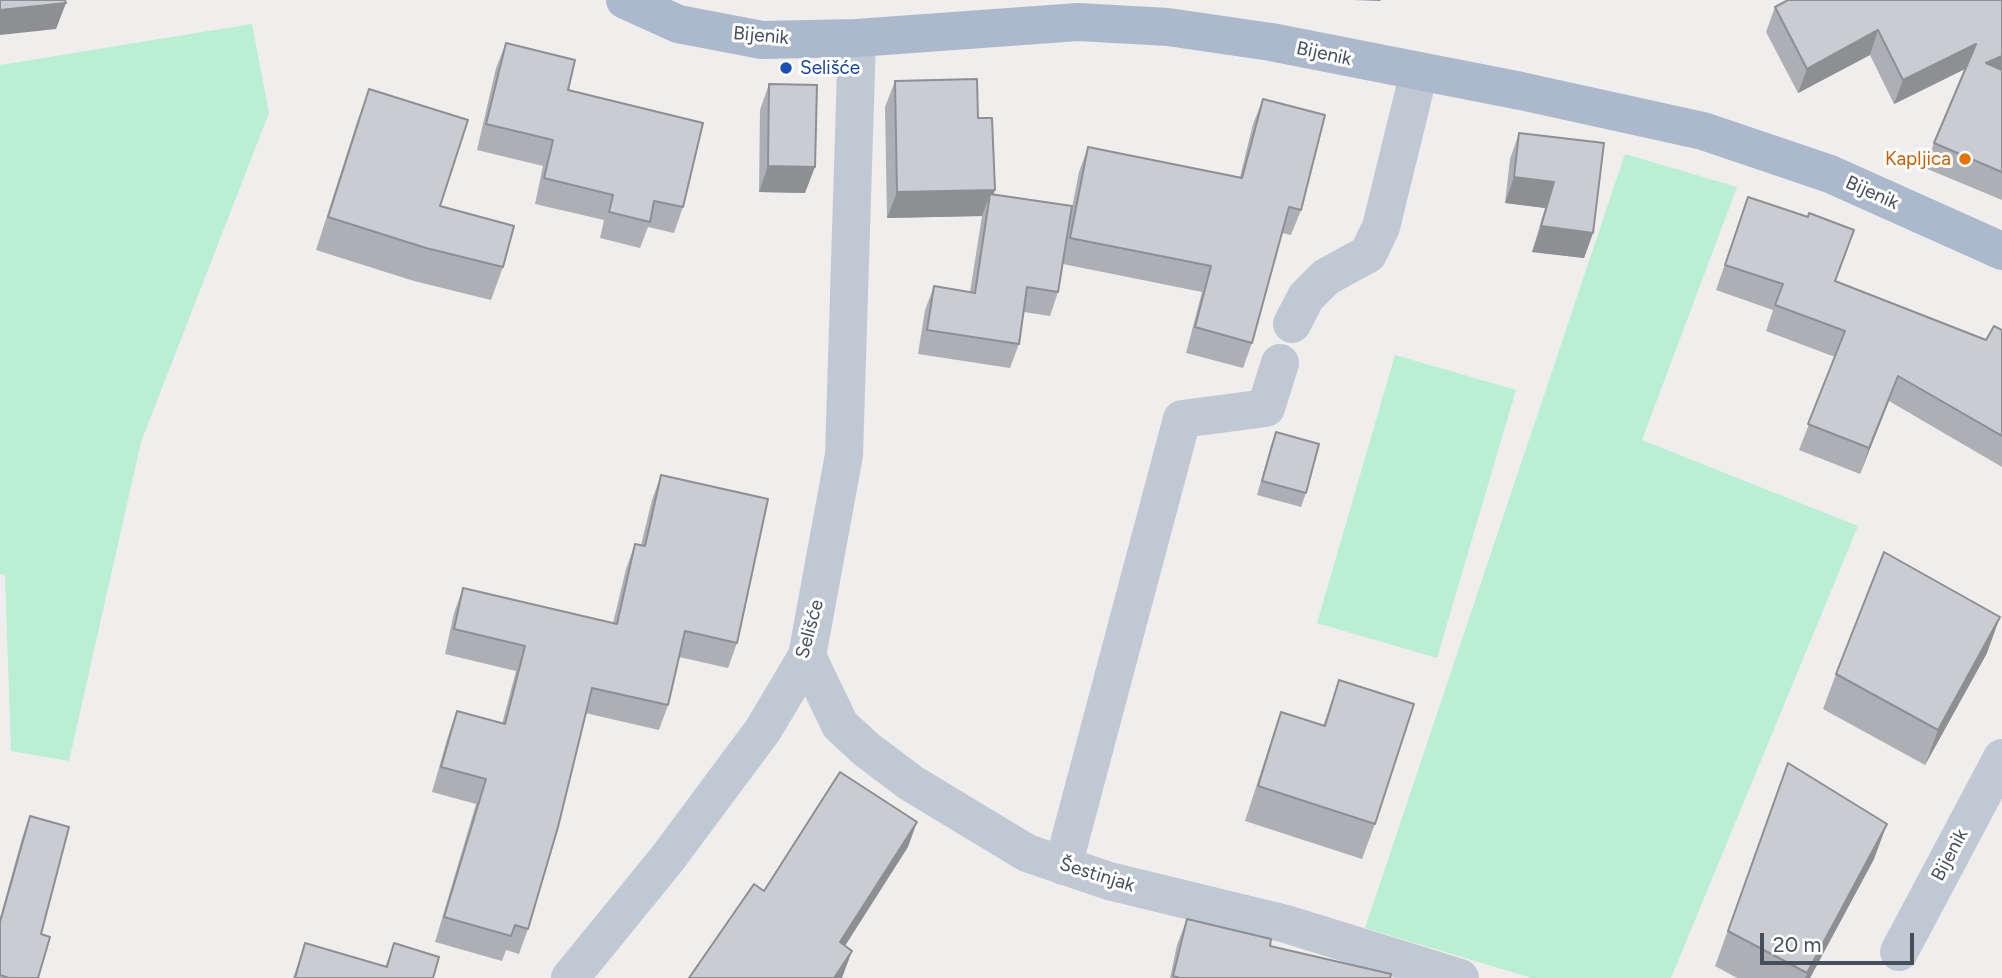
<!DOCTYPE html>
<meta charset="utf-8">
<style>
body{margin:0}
#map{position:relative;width:2002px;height:978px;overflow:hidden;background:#f0eded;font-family:Figtree,sans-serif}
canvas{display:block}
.scale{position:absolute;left:1760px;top:933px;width:154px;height:32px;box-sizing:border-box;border:4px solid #454e5b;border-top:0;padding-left:9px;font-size:21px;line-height:24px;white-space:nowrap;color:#454e5b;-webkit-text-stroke:5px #fff;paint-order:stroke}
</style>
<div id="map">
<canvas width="2002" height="978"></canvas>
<div class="scale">20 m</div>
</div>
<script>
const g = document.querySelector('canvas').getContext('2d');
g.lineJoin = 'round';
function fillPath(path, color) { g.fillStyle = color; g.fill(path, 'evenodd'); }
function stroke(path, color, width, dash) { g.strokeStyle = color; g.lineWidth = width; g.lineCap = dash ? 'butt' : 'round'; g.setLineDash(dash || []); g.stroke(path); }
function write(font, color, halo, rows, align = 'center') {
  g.font = font + ' Figtree,sans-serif'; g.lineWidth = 6; g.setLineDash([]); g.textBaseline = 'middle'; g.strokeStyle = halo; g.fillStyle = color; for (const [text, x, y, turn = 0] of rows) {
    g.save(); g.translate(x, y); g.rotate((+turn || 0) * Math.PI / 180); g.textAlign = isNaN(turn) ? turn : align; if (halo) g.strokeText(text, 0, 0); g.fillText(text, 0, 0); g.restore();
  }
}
const green = new Path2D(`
 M 252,24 L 269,113 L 141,442 L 69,761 L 11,751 L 5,575 L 0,574 L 0,65 Z
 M 1625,154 L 1737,187 L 1642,440 L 1858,526 L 1671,978 L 1532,978 L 1365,928 Z
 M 1395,355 L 1516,390 L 1437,658 L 1317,623 Z`);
const minor = new Path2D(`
 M 1292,324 L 1306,297 L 1326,277 L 1368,254 L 1381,227 L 1419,72
 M 807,656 L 840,725 L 866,749 L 911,783 L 1027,853 L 1109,881 L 1286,924 L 1460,978
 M 1063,866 L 1182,419 L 1266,408 L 1280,363
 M 1899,952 L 2002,758
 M 570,978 L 667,859 L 763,730 L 807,656 L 844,455 L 857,38`);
const major = new Path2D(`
 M 625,0 L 678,24 L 762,40 L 857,38 L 1078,22 L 1168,27 L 1271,42 L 1521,91 L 1703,131 L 1830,174 L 2002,251`);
const wall = new Path2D(`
 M 2002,0 L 2002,200 L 1925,168 L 1934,143 L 1965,69 L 1894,104 L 1870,55 L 1798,93 L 1766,32 L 1775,7 Z
 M 506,43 L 568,90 L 683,207 L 674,233 L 648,227 L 640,248 L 600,238 L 604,220 L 535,204 L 543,166 L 477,150 L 496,68 Z
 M 895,81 L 978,118 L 995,190 L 993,195 L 1070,218 L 1079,172 L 1088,147 L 1240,177 L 1253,124 L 1263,99 L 1301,210 L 1291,235 L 1282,233 L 1252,343 L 1243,368 L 1186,353 L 1202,292 L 1063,264 L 1058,292 L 1050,316 L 1024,312 L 1019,344 L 1010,368 L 918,354 L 925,310 L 934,286 L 970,292 L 982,216 L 887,218 L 885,107 Z
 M 769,84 L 805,193 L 759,192 L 760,110 Z
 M 369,89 L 440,206 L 503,267 L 491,300 L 414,281 L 316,250 L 357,122 Z
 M 1519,133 L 1593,233 L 1584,258 L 1532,252 L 1545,208 L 1505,203 L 1510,159 Z
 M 1748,197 L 1836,281 L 1986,340 L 2002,330 L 2002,467 L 1889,401 L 1860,474 L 1799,450 L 1835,357 L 1766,331 L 1773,310 L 1716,290 Z
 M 1276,432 L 1306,493 L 1301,507 L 1257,495 L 1271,445 Z
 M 661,475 L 737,643 L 728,668 L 679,657 L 668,705 L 659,730 L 585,713 L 528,929 L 519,954 L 506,950 L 502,961 L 435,942 L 476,804 L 432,792 L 448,736 L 457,711 L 502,724 L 516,671 L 445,654 L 454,613 L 463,588 L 613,623 L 626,569 L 635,544 L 641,545 L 652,500 Z
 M 1987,653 L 1925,765 L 1823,709 L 1836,674 Z
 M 1339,680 L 1375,824 L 1362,859 L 1245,821 L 1269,747 L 1281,712 L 1323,726 Z
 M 1788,763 L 1874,859 L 1810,978 L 1737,978 L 1715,966 Z
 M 30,816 L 41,934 L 38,978 L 0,978 L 0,918 L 22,838 Z
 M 1187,919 L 1270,946 L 1390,978 L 1170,978 L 1177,945 Z
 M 305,943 L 385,967 L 394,943 L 433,978 L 293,978 Z`);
const shadedWall = new Path2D(`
 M 1354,0 L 1381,0 L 1380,1 Z
 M 66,3 L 56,29 L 0,35 L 0,10 Z
 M 1878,30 L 1870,55 L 1798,93 L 1807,69 Z
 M 1976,44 L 1967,68 L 1894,104 L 1903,80 Z
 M 2002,56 L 2002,77 L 1986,63 Z
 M 768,166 L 815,167 L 805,193 L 759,192 Z
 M 1514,177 L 1554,182 L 1545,208 L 1505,203 Z
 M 995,190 L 987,211 L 990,194 L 982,216 L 887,218 L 897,192 Z
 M 1541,226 L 1593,233 L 1584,258 L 1532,252 Z
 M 1898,376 L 1889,401 L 1860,474 L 1869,448 Z
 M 2000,617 L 1987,653 L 1925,765 L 1938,730 Z
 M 917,822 L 908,847 L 831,968 L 840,942 Z
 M 1887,824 L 1874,859 L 1810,978 L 1805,978 Z
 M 852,951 L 842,978 L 834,978 Z`);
const building = new Path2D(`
 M 0,0 L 65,0 L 66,3 L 0,10 Z
 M 1788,0 L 2002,0 L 2002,56 L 1986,63 L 2002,70 L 2002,172 L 1934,143 L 1976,44 L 1903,80 L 1878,30 L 1807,69 L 1775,7 Z
 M 506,43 L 575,60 L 568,90 L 703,123 L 683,207 L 654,201 L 650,222 L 609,212 L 613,195 L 544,178 L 553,140 L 486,124 Z
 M 977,79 L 978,118 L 992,118 L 995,190 L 897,192 L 895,81 Z
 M 769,84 L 817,85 L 815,167 L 768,166 Z
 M 369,89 L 468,120 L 440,206 L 514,226 L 503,267 L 426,248 L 328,217 Z
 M 1263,99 L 1325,115 L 1301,210 L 1289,207 L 1252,343 L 1195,327 L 1211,266 L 1070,238 L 1088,147 L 1242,178 Z
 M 1519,133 L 1604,143 L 1593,233 L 1541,226 L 1554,182 L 1514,177 Z
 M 990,194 L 1072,206 L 1058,292 L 1027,287 L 1019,344 L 927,330 L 934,286 L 975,293 Z
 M 1748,197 L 1808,217 L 1809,213 L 1854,230 L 1835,281 L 1986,340 L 1994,326 L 2002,330 L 2002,436 L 1898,376 L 1869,448 L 1808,424 L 1845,331 L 1775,305 L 1783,284 L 1725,265 Z
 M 1276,432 L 1319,444 L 1306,493 L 1262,481 Z
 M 661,475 L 768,499 L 737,643 L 685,631 L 668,705 L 592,688 L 558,827 L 528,929 L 515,925 L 511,936 L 444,917 L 486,779 L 441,767 L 457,711 L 505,724 L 525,646 L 454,629 L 463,588 L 617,624 L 635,544 L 645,546 Z
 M 1884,552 L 2000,617 L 1938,730 L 1836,674 Z
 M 1339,680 L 1414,704 L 1375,824 L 1258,786 L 1281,712 L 1325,726 Z
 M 1788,763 L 1887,824 L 1807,973 L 1728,931 Z
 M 840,772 L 917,822 L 840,942 L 852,951 L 834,978 L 689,978 L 754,884 L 764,891 Z
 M 30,816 L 69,827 L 41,934 L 50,937 L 38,978 L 9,978 L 0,975 L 0,922 Z
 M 1187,919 L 1271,939 L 1270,946 L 1391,974 L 1390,978 L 1180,978 L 1173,976 Z
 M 305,943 L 387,967 L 394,943 L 439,957 L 433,978 L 295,978 Z`);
const markers = [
 [786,68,7,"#1a4fb4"],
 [1965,159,7,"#e8710a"]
];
const streetNames = [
 ["Bijenik",761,36,5],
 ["Bijenik",1324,54,12],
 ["Bijenik",1872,193,24],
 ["Selišće",810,629,-75],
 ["Bijenik",1950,855,-62],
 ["Šestinjak",1097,875,17]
];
const transitNames = [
 ["Selišće",800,68]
];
const foodNames = [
 ["Kapljica",1951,159]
];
fillPath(green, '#baefd4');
stroke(minor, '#c0c8d3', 38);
stroke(major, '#acb9cd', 38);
fillPath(wall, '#aeafb5');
fillPath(shadedWall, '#8d8f93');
fillPath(building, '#caccd2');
stroke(building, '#8d8f93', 2);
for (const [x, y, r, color] of markers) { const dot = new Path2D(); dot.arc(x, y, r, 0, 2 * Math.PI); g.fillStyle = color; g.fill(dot); stroke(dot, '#fff', 2.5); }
write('19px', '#454e5b', '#fff', streetNames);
write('19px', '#164399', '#fff', transitNames, 'left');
write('19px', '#c56008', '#fff', foodNames, 'right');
</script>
